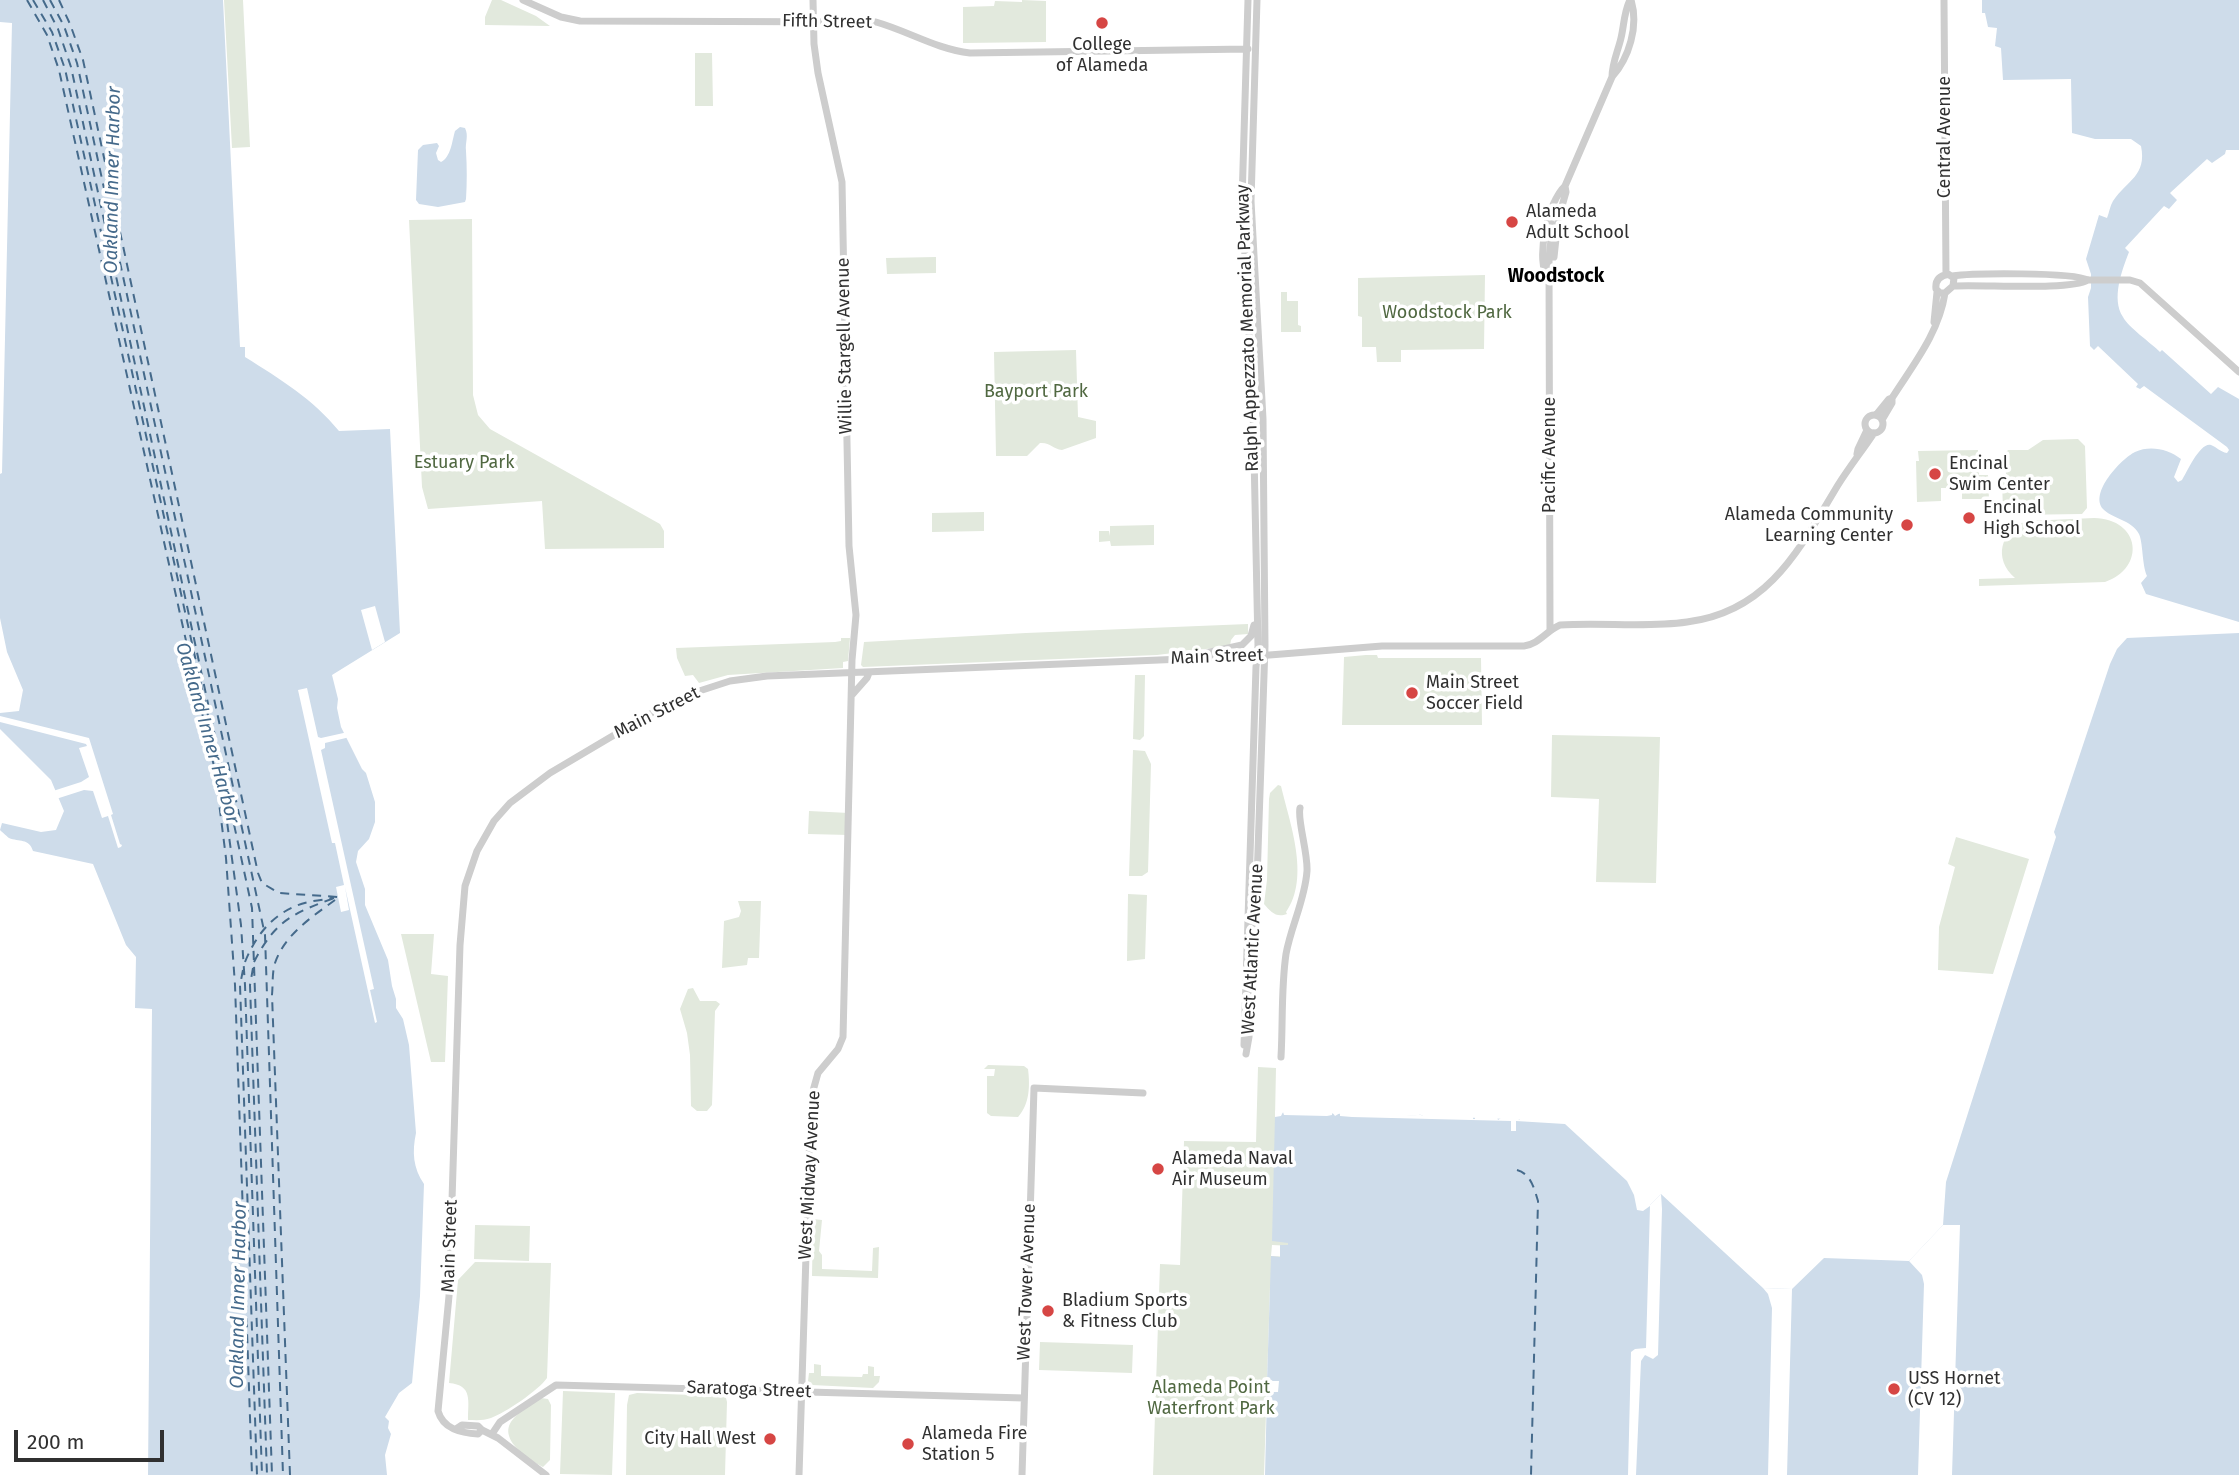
<!DOCTYPE html>
<style>
body{margin:0}
#map{position:relative;width:2239px;height:1475px;overflow:hidden;background:#fff;font-family:"Fira Sans",sans-serif}
canvas{display:block}
.scale{position:absolute;left:14px;top:1430px;width:150px;height:32px;box-sizing:border-box;border:4px solid #303030;border-top:0;padding-left:9px;font-size:21px;line-height:24px;white-space:nowrap;color:#303030;-webkit-text-stroke:5px #fff;paint-order:stroke}
</style>
<div id="map">
<canvas width="2239" height="1475"></canvas>
<div class="scale">200 m</div>
</div>
<script>
const g = document.querySelector('canvas').getContext('2d');
g.lineJoin = 'round';
function fillPath(path, color) { g.fillStyle = color; g.fill(path, 'evenodd'); }
function stroke(path, color, width, dash) { g.strokeStyle = color; g.lineWidth = width; g.lineCap = dash ? 'butt' : 'round'; g.setLineDash(dash || []); g.stroke(path); }
function write(font, color, halo, rows, align = 'center') {
  g.font = font + ' "Fira Sans",sans-serif'; g.lineWidth = 7; g.setLineDash([]); g.textBaseline = 'middle'; g.strokeStyle = halo; g.fillStyle = color; for (const [text, x, y, turn = 0] of rows) {
    g.save(); g.translate(x, y); g.rotate((+turn || 0) * Math.PI / 180); g.textAlign = isNaN(turn) ? turn : align; if (halo) g.strokeText(text, 0, 0); g.fillText(text, 0, 0); g.restore();
  }
}
const green = new Path2D(`
 M 224,0 L 243,0 L 250,147 L 232,148 Z
 M 492,0 L 501,0 L 536,16 L 550,26 L 485,25 L 485,17 Z
 M 1022,0 L 1046,1 L 1046,42 L 963,43 L 963,7 L 994,6 L 995,1 L 1022,2 Z
 M 695,53 L 712,53 L 713,106 L 695,106 Z
 M 472,219 L 473,395 L 478,415 L 490,429 L 660,524 L 664,531 L 664,548 L 545,549 L 542,501 L 428,509 L 422,487 L 409,220 Z
 M 936,257 L 936,273 L 887,274 L 886,258 Z
 M 1485,275 L 1484,349 L 1401,350 L 1401,362 L 1377,362 L 1376,347 L 1362,347 L 1362,317 L 1358,316 L 1358,278 Z
 M 1281,292 L 1287,292 L 1287,301 L 1298,301 L 1298,325 L 1301,326 L 1301,332 L 1281,332 Z
 M 1076,350 L 1078,417 L 1096,421 L 1096,438 L 1062,450 C 1053,449 1050,442 1040,443 L 1027,456 L 996,456 L 994,352 Z
 M 2078,439 L 2085,446 L 2087,508 L 2082,514 L 2013,515 L 2003,511 L 2002,480 L 2006,475 L 2005,454 L 2008,450 L 2028,450 L 2043,440 Z
 M 1978,450 L 1979,475 L 1988,475 L 1989,499 L 1962,499 L 1962,476 L 1953,475 L 1953,488 L 1941,488 L 1941,501 L 1917,502 L 1916,461 L 1919,461 L 1918,451 Z
 M 984,512 L 984,531 L 932,532 L 932,513 Z
 M 2094,518 C 2141,519 2146,568 2105,582 L 1979,586 L 1979,579 L 2015,578 C 1993,559 2000,531 2027,521 Z
 M 1154,525 L 1154,545 L 1111,546 L 1110,541 L 1099,542 L 1099,531 L 1109,531 L 1110,536 L 1110,526 Z
 M 1248,624 L 1248,634 L 1235,635 L 1231,640 L 1230,646 L 1157,655 L 863,667 L 861,665 L 864,642 L 1026,633 Z
 M 841,638 L 850,638 L 848,661 L 843,662 L 843,668 L 728,675 L 699,683 L 693,675 L 685,676 L 677,658 L 676,648 L 835,642 L 841,641 Z
 M 1366,655 L 1377,655 L 1378,658 L 1481,658 L 1482,725 L 1342,725 L 1344,657 Z
 M 1135,675 L 1145,675 L 1144,736 L 1140,740 L 1133,739 Z
 M 1552,735 L 1660,737 L 1656,883 L 1596,882 L 1599,799 L 1551,797 Z
 M 1133,750 L 1145,751 L 1151,764 L 1148,872 L 1142,876 L 1129,876 Z
 M 1278,785 L 1281,786 C 1289,821 1311,877 1286,912 L 1287,914 C 1276,918 1271,912 1264,904 L 1267,880 L 1269,799 L 1270,793 Z
 M 809,811 L 849,813 L 849,835 L 808,834 Z
 M 1956,837 L 2029,859 L 1993,974 L 1938,970 L 1939,927 L 1955,867 L 1948,864 Z
 M 1128,894 L 1147,895 L 1145,959 L 1127,961 Z
 M 738,901 L 761,901 L 759,958 L 748,958 L 747,965 L 722,968 L 724,921 L 739,917 L 741,911 Z
 M 401,934 L 434,934 L 431,974 L 448,976 L 445,1062 L 431,1062 Z
 M 693,988 L 700,1001 L 716,1001 L 720,1004 L 715,1011 L 712,1105 L 707,1111 L 697,1111 L 691,1106 L 690,1055 L 687,1033 L 680,1009 L 688,989 Z
 M 988,1065 L 1024,1066 L 1028,1069 C 1030,1085 1030,1104 1018,1117 L 991,1116 L 987,1113 L 987,1076 L 994,1076 L 995,1069 L 984,1069 Z
 M 1258,1067 L 1276,1068 L 1275,1117 L 1292,1246 L 1272,1245 L 1271,1256 L 1293,1257 L 1270,1287 L 1264,1475 L 1153,1475 L 1160,1264 L 1180,1265 L 1184,1141 L 1256,1142 Z
 M 813,1219 L 822,1220 L 819,1251 L 822,1255 L 822,1269 L 872,1271 L 873,1248 L 879,1247 L 878,1278 L 812,1276 Z
 M 475,1225 L 530,1226 L 529,1261 L 474,1259 Z
 M 475,1262 L 551,1263 L 547,1378 C 539,1390 505,1413 491,1418 C 483,1421 475,1420 468,1420 C 468,1401 473,1385 449,1383 L 458,1280 Z
 M 1040,1342 L 1133,1345 L 1132,1373 L 1039,1370 Z
 M 814,1364 L 821,1365 L 821,1376 L 862,1377 L 863,1374 L 868,1374 L 868,1366 L 874,1367 L 874,1376 L 880,1376 L 879,1382 L 873,1388 L 812,1385 L 808,1381 L 809,1373 L 814,1373 Z
 M 563,1391 L 615,1393 L 612,1475 L 560,1474 Z
 M 637,1393 L 721,1396 L 726,1398 L 727,1402 L 725,1475 L 626,1475 L 627,1405 L 629,1395 Z
 M 541,1398 L 548,1399 L 551,1405 L 550,1460 L 543,1467 C 528,1459 495,1438 514,1418 C 521,1410 533,1404 541,1398 Z`);
const water = new Path2D(`
 M 0,0 L 223,0 L 240,347 L 245,347 L 245,357 C 280,379 313,399 339,431 L 390,429 L 400,633 L 332,675 L 338,699 L 337,708 L 341,727 L 362,769 L 366,773 L 375,802 L 375,822 L 369,839 L 358,851 L 356,862 L 365,889 L 365,905 L 388,960 L 392,986 L 396,999 L 396,1008 L 403,1019 L 409,1045 L 416,1133 C 412,1152 413,1168 424,1184 L 420,1296 L 412,1383 L 399,1393 L 385,1417 L 389,1421 L 388,1428 L 391,1434 L 385,1455 L 387,1475 L 148,1475 L 152,1009 L 135,1008 L 136,957 L 126,945 L 93,864 L 33,851 C 29,838 19,842 9,838 C 9,838 1,831 0,830 L 2,823 L 41,832 L 56,830 L 64,811 L 51,780 L 0,729 L 0,713 L 19,711 L 23,690 L 7,652 L 0,618 L 0,474 L 2,473 L 12,23 L 0,22 Z
 M 1982,0 L 2239,0 L 2239,150 L 2226,150 L 2225,154 L 2212,163 L 2207,159 L 2170,193 L 2177,200 L 2169,209 L 2164,206 L 2125,248 L 2129,252 C 2122,270 2111,299 2123,317 C 2128,327 2151,343 2160,352 L 2162,350 L 2211,394 L 2218,387 L 2239,399 L 2239,622 L 2146,594 L 2141,583 L 2147,576 C 2142,565 2143,542 2139,534 C 2132,520 2111,518 2103,509 C 2089,493 2121,459 2135,452 C 2150,445 2168,449 2181,459 L 2174,477 L 2178,482 L 2182,480 C 2187,472 2200,442 2211,445 C 2217,447 2220,452 2227,453 L 2229,450 L 2227,447 L 2144,386 L 2140,389 L 2136,387 L 2138,384 L 2098,346 L 2094,350 L 2090,346 L 2088,297 L 2091,288 L 2091,274 L 2086,259 L 2099,215 L 2107,218 C 2109,213 2110,206 2113,201 C 2127,180 2147,176 2141,146 L 2131,139 L 2095,139 L 2072,133 L 2071,79 L 2003,80 L 2001,48 L 1995,46 L 1997,28 L 1988,27 L 1985,13 L 1982,13 Z
 M 460,127 L 465,128 C 469,136 465,142 466,151 C 467,167 467,183 466,199 L 465,202 L 438,207 L 419,204 L 416,200 L 418,150 L 423,145 L 437,143 L 439,146 L 436,153 L 438,160 L 441,162 C 451,157 452,141 455,131 Z
 M 2239,633 L 2239,1475 L 1265,1475 L 1267,1392 L 1278,1392 L 1279,1381 L 1267,1381 L 1271,1256 L 1280,1257 L 1280,1245 L 1288,1245 L 1288,1243 L 1272,1241 L 1275,1115 L 1284,1112 L 1419,1116 L 1419,1114 L 1423,1116 L 1566,1121 L 1634,1185 L 1641,1207 L 1650,1205 L 1661,1194 L 1763,1288 L 1792,1289 L 1824,1258 L 1909,1261 L 1943,1225 L 1946,1182 L 2056,837 L 2054,832 L 2110,664 L 2117,649 L 2127,638 Z`);
const pier = new Path2D(`
 M 375,606 L 385,642 L 372,650 L 361,610 Z
 M 307,688 L 318,737 L 321,738 L 348,732 L 350,737 L 325,743 L 325,748 L 321,750 L 374,989 L 370,990 L 377,1022 L 375,1023 L 345,887 L 349,910 L 341,912 L 336,887 L 344,885 L 335,843 L 332,843 L 298,690 Z
 M 0,716 L 89,738 L 113,814 L 111,815 L 120,844 L 122,845 L 121,847 L 118,848 L 108,816 L 102,818 L 93,791 L 84,790 L 56,799 L 53,791 L 81,782 L 89,777 L 79,748 L 87,746 L 86,744 L 0,722 Z
 M 1280,1109 L 1379,1112 L 1416,1116 L 1419,1114 L 1423,1116 L 1423,1114 L 1445,1114 L 1473,1116 L 1473,1119 L 1475,1119 L 1475,1116 L 1497,1117 L 1498,1120 L 1501,1118 L 1518,1117 L 1519,1120 L 1521,1118 L 1565,1119 L 1634,1181 L 1643,1196 L 1643,1204 L 1650,1205 L 1661,1194 L 1662,1209 L 1658,1355 L 1653,1359 L 1645,1355 L 1641,1361 L 1636,1475 L 1628,1475 L 1631,1352 L 1635,1349 L 1646,1348 L 1650,1206 L 1643,1211 L 1637,1210 L 1634,1195 L 1627,1181 L 1565,1124 L 1516,1121 L 1516,1131 L 1511,1131 L 1511,1121 L 1352,1117 L 1340,1116 L 1340,1113 L 1335,1116 L 1332,1112 L 1332,1115 L 1327,1116 L 1284,1115 L 1283,1112 L 1281,1116 L 1275,1117 L 1275,1111 Z
 M 1943,1225 L 1960,1225 L 1952,1475 L 1918,1475 L 1924,1284 L 1922,1275 L 1909,1261 Z
 M 1763,1288 L 1792,1289 L 1787,1475 L 1768,1475 L 1772,1308 L 1768,1294 Z`);
const ferry = new Path2D(`
 M 27,0 L 47,35 L 59,70 L 215,771 L 226,858 L 235,985 L 252,1475
 M 33,0 L 52,32 L 65,69 L 220,770 L 241,925 L 245,985 L 262,1475
 M 43,0 L 58,29 L 71,67 L 252,908 L 272,1475
 M 50,0 L 64,26 L 77,63 L 265,935 L 283,1475
 M 59,0 L 70,24 L 83,60 L 258,873 L 262,883 L 279,893 L 338,897
 M 245,962 C 255,937 271,916 296,906 C 307,901 322,900 334,898
 M 254,962 C 276,919 294,913 337,897
 M 253,968 L 250,985 L 267,1475
 M 243,970 L 240,985 L 257,1475
 M 1517,1170 C 1531,1174 1534,1188 1538,1201 L 1531,1475
 M 290,1475 L 272,995 C 273,985 272,972 275,963 C 285,934 312,917 335,900`);
const minor = new Path2D(`
 M 523,0 L 561,17 L 580,21 L 876,22 C 908,31 936,49 970,53 L 1248,49
 M 1944,0 L 1946,275
 M 1612,77 C 1612,63 1618,51 1621,38 C 1624,26 1624,11 1630,0
 M 1549,216 L 1552,228 L 1549,261 L 1550,630
 M 1554,257 L 1558,220 L 1566,192 L 1565,186
 M 1948,274 L 1954,278 L 1953,286 L 1945,293 L 1940,293 L 1936,289 C 1935,281 1939,276 1948,274 Z
 M 1952,276 C 1973,273 2072,272 2088,280 L 2130,280 L 2140,283 L 2239,372
 M 1549,280 C 1534,262 1548,201 1565,186 L 1612,77 C 1629,58 1639,26 1631,0
 M 1953,286 C 1981,284 2069,291 2088,280
 M 1934,322 L 1937,292
 M1865 424a9 9 0 1 1 18 0a9 9 0 1 1-18 0Z
 M 1876,415 L 1889,399 L 1892,398
 M 1882,420 L 1892,403 L 1892,398 C 1913,365 1939,333 1945,293
 M 1857,454 L 1858,449 L 1867,430
 M 1192,656 L 1242,645 L 1251,636 L 1254,625
 M 852,695 L 867,678 L 869,673
 M 1244,1045 L 1256,667 L 1258,646 L 1253,406 L 1242,201 L 1248,0
 M 1246,1054 L 1249,1037 L 1251,941 L 1257,880 L 1265,646 L 1263,419 L 1251,201 L 1257,0
 M 1281,1057 C 1283,1023 1281,988 1286,954 C 1291,926 1305,900 1307,871 C 1308,853 1297,819 1300,808
 M 456,1429 L 462,1425 L 478,1426 L 482,1430 L 498,1438 L 546,1475
 M 482,1430 L 478,1434 C 461,1433 443,1429 438,1411 L 449,1296 L 460,945 L 465,886 L 477,851 L 494,821 L 510,803 L 550,773 L 648,715 L 687,695 L 730,681 L 767,676 L 1257,656 L 1382,646 L 1524,646 C 1539,644 1546,631 1560,625 C 1602,622 1645,628 1687,622 C 1769,612 1800,548 1838,485 C 1850,466 1862,451 1874,433
 M 492,1434 L 500,1422 L 556,1385 L 1024,1398
 M 799,1475 L 811,1098 L 818,1073 L 838,1049 L 843,1037 L 852,660 L 856,615 L 849,546 L 842,182 L 818,73 L 814,44 L 813,0
 M 1022,1475 L 1034,1088 L 1143,1093`);
const markers = [
 [1102,23,7,"#d64644"],
 [1512,222,7,"#d64644"],
 [1935,474,7,"#d64644"],
 [1969,518,7,"#d64644"],
 [1907,525,7,"#d64644"],
 [1412,693,7,"#d64644"],
 [1158,1169,7,"#d64644"],
 [1048,1311,7,"#d64644"],
 [1894,1389,7,"#d64644"],
 [770,1439,7,"#d64644"],
 [908,1444,7,"#d64644"]
];
const streetNames = [
 ["Fifth Street",827,22,1],
 ["Central Avenue",1945,137,-90],
 ["Ralph Appezzato Memorial Parkway",1248,328,-92],
 ["Willie Stargell Avenue",845,346,-91],
 ["Pacific Avenue",1550,455,-90],
 ["Main Street",1217,657,-2],
 ["Main Street",657,713,-27],
 ["West Atlantic Avenue",1253,949,-87],
 ["West Midway Avenue",810,1175,-87],
 ["Main Street",450,1246,-88],
 ["West Tower Avenue",1027,1282,-88],
 ["Saratoga Street",749,1390,2]
];
const poiNames = [
 ["College",1102,45,"center"],
 ["of Alameda",1102,66,"center"],
 ["Alameda",1526,212],
 ["Adult School",1526,233],
 ["Encinal",1949,464],
 ["Swim Center",1949,485],
 ["Encinal",1983,508],
 ["High School",1983,529],
 ["Alameda Community",1893,515,"right"],
 ["Learning Center",1893,536,"right"],
 ["Main Street",1426,683],
 ["Soccer Field",1426,704],
 ["Alameda Naval",1172,1159],
 ["Air Museum",1172,1180],
 ["Bladium Sports",1062,1301],
 ["& Fitness Club",1062,1322],
 ["USS Hornet",1908,1379],
 ["(CV 12)",1908,1400],
 ["Alameda Fire",922,1434],
 ["Station 5",922,1455],
 ["City Hall West",756,1439,"right"]
];
const parkNames = [
 ["Woodstock Park",1447,313],
 ["Bayport Park",1036,392],
 ["Estuary Park",464,463],
 ["Alameda Point",1211,1388],
 ["Waterfront Park",1211,1409]
];
const waterNames = [
 ["Oakland Inner Harbor",113,180,-89],
 ["Oakland Inner Harbor",207,733,74],
 ["Oakland Inner Harbor",239,1295,-89]
];
const neighbourhoodNames = [
 ["Woodstock",1556,277]
];
fillPath(green, '#e2e9dd');
fillPath(water, '#cedcea');
fillPath(pier, '#fff');
stroke(ferry, '#456a8b', 2, [9, 7]);
stroke(minor, '#cdcdcd', 7);
for (const [x, y, r, color] of markers) { const dot = new Path2D(); dot.arc(x, y, r, 0, 2 * Math.PI); g.fillStyle = color; g.fill(dot); stroke(dot, '#fff', 2.5); }
write('18px', '#303030', '#fff', streetNames);
write('18px', '#303030', '#fff', poiNames, 'left');
write('18px', '#506841', '#fff', parkNames);
write('italic 19px', '#456a8b', '#fff', waterNames);
write('bold 19px', '#000', '#fff', neighbourhoodNames);
</script>
